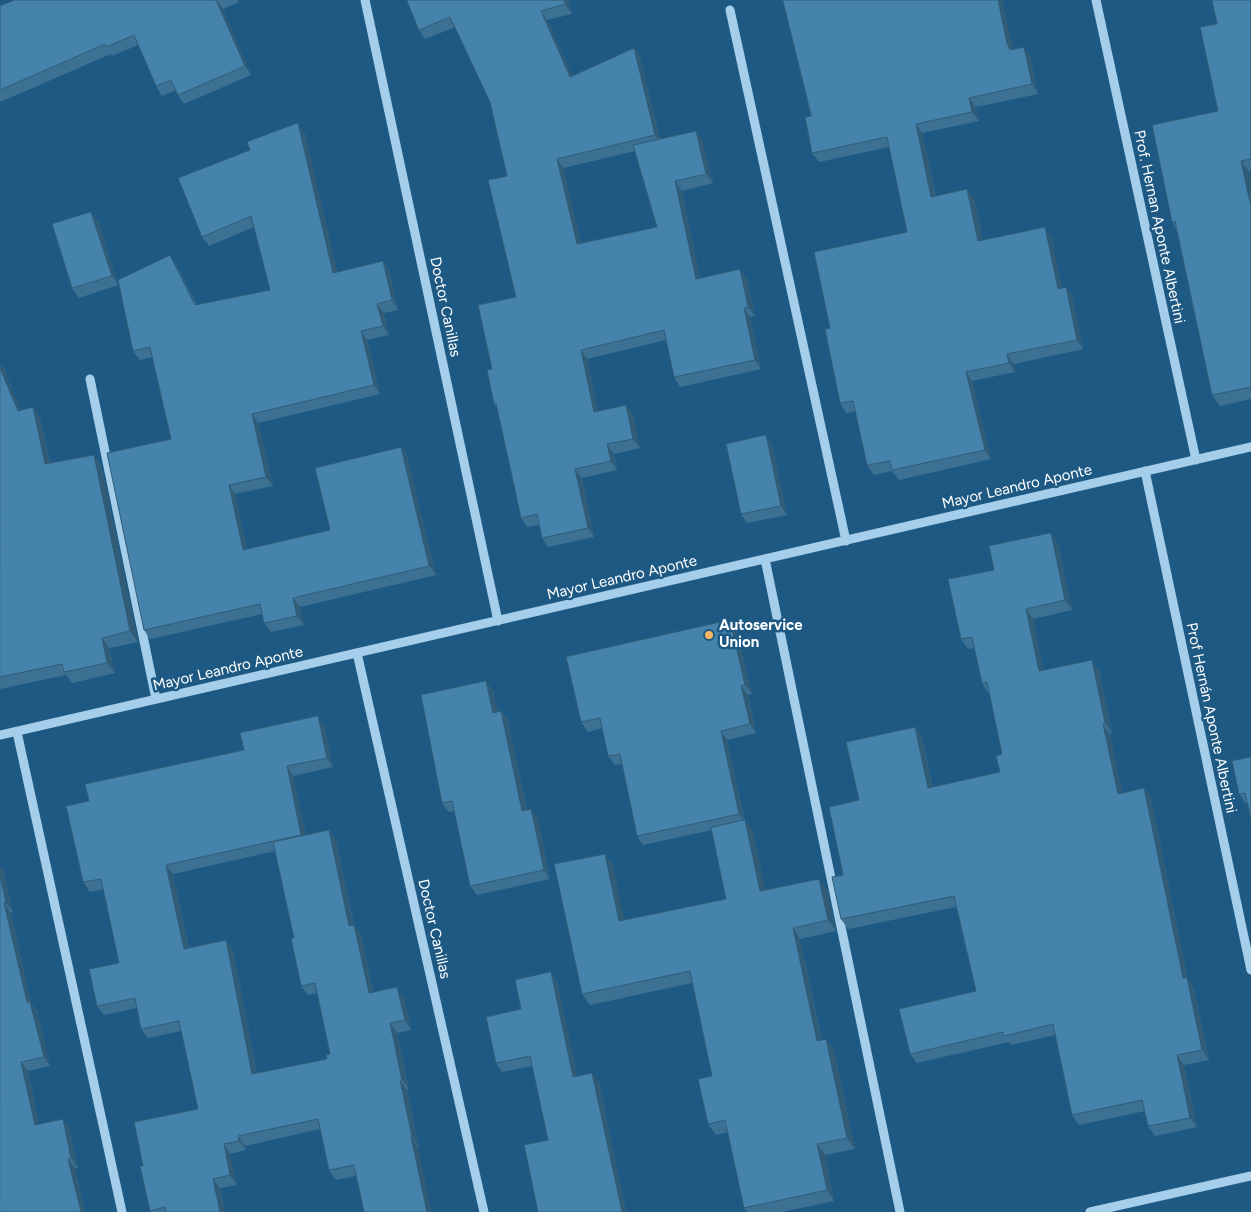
<!DOCTYPE html>
<meta charset="utf-8">
<style>
body{margin:0}
canvas{display:block;background:#1d5983}
</style>
<canvas width="1251" height="1212"></canvas>
<script>
const g = document.querySelector('canvas').getContext('2d');
g.lineJoin = 'round';
function stroke(path, color, width, dash) { g.strokeStyle = color; g.lineWidth = width; g.lineCap = dash ? 'butt' : 'round'; g.setLineDash(dash || []); g.stroke(path); }
function fillPath(path, color) { g.fillStyle = color; g.fill(path, 'evenodd'); }
function write(font, color, halo, rows, align = 'center') {
  g.font = font + ' Figtree,sans-serif'; g.lineWidth = 5; g.setLineDash([]); g.textBaseline = 'middle'; g.strokeStyle = halo; g.fillStyle = color; for (const [text, x, y, turn = 0] of rows) {
    g.save(); g.translate(x, y); g.rotate((+turn || 0) * Math.PI / 180); g.textAlign = isNaN(turn) ? turn : align; if (halo) g.strokeText(text, 0, 0); g.fillText(text, 0, 0); g.restore();
  }
}
const minor = new Path2D(`
 M 365,0 L 498,621
 M 1096,0 L 1196,460
 M 730,10 L 846,541
 M 90,379 L 156,699
 M 1145,471 L 1251,970
 M 765,559 L 900,1212
 M 357,653 L 484,1212
 M 17,732 L 122,1212
 M 0,735 L 1251,447
 M 1090,1212 L 1251,1176`);
const wall = new Path2D(`
 M 15,0 L 238,0 L 239,2 L 223,9 L 251,75 L 184,104 L 178,95 L 176,90 L 162,96 L 156,86 L 138,45 L 112,56 L 111,54 L 0,102 L 0,6 Z
 M 407,0 L 568,0 L 572,14 L 547,20 L 572,76 L 634,48 L 640,57 L 660,139 L 702,140 L 713,183 L 682,191 L 700,278 L 747,279 L 755,316 L 750,317 L 761,369 L 680,387 L 674,377 L 666,340 L 587,359 L 598,411 L 633,414 L 640,448 L 614,454 L 617,470 L 582,478 L 594,537 L 548,547 L 542,538 L 539,525 L 527,527 L 521,518 L 497,409 L 494,404 L 492,369 L 516,297 L 507,176 L 490,102 L 455,27 L 425,39 L 419,30 ZM 635,151 L 657,227 L 581,243 L 563,168 Z
 M 783,0 L 1002,0 L 1013,49 L 1030,56 L 1038,94 L 976,107 L 979,121 L 922,133 L 936,196 L 974,198 L 983,240 L 1051,236 L 1062,288 L 1066,287 L 1072,296 L 1083,349 L 1014,364 L 1015,372 L 972,381 L 991,459 L 899,480 L 892,471 L 874,475 L 867,465 L 856,411 L 846,413 L 840,403 L 830,328 L 907,232 L 889,147 L 819,162 L 812,153 L 811,116 Z
 M 1251,0 L 1251,171 L 1249,172 L 1251,181 L 1251,399 L 1220,406 L 1212,395 L 1176,229 L 1172,222 L 1218,111 L 1217,24 Z
 M 305,133 L 337,272 L 383,261 L 389,270 L 398,310 L 384,313 L 389,335 L 367,340 L 380,394 L 258,423 L 273,486 L 235,494 L 247,549 L 330,530 L 401,447 L 407,456 L 436,575 L 300,607 L 304,625 L 271,632 L 264,623 L 262,614 L 150,639 L 144,630 L 171,439 L 153,357 L 140,360 L 133,351 L 176,264 L 197,305 L 270,290 L 254,227 L 209,246 L 202,237 Z
 M 98,221 L 118,285 L 79,298 L 72,288 Z
 M 0,364 L 4,369 L 20,410 L 33,407 L 40,418 L 50,463 L 94,455 L 101,465 L 138,642 L 109,648 L 115,673 L 72,683 L 66,675 L 0,689 Z
 M 766,435 L 772,445 L 787,515 L 747,523 L 741,514 Z
 M 1058,543 L 1072,610 L 1033,619 L 1043,670 L 1099,670 L 1112,733 L 1110,734 L 1122,793 L 1144,788 L 1151,798 L 1188,980 L 1194,988 L 1209,1060 L 1184,1065 L 1197,1127 L 1155,1136 L 1148,1126 L 1145,1111 L 1079,1125 L 1072,1115 L 1055,1035 L 1011,1045 L 1009,1042 L 917,1063 L 910,1054 L 976,991 L 956,907 L 848,929 L 841,919 L 843,875 L 859,800 L 915,727 L 922,737 L 933,787 L 1000,772 L 1002,754 L 989,693 L 988,693 L 982,683 L 974,648 L 968,649 L 961,639 L 994,570 Z
 M 736,629 L 752,694 L 748,695 L 756,733 L 727,740 L 745,821 L 753,831 L 765,890 L 827,890 L 836,931 L 800,939 L 822,1040 L 834,1050 L 855,1149 L 825,1155 L 834,1201 L 782,1212 L 747,1212 L 744,1208 L 728,1132 L 716,1135 L 708,1124 L 712,1076 L 692,983 L 590,1005 L 582,994 L 613,865 L 624,920 L 726,899 L 712,830 L 643,845 L 637,836 L 622,764 L 615,765 L 608,756 L 602,728 L 588,732 L 581,722 Z
 M 493,690 L 497,712 L 501,711 L 508,720 L 527,810 L 538,819 L 550,879 L 477,895 L 470,886 L 455,811 L 449,812 L 442,803 Z
 M 324,726 L 333,767 L 293,776 L 306,835 L 329,830 L 336,840 L 354,925 L 361,934 L 373,992 L 404,997 L 411,1030 L 397,1033 L 409,1089 L 407,1090 L 419,1147 L 356,1176 L 336,1180 L 329,1170 L 320,1129 L 245,1146 L 246,1150 L 230,1154 L 237,1185 L 220,1188 L 225,1212 L 151,1212 L 150,1211 L 143,1166 L 198,1109 L 181,1031 L 148,1038 L 141,1029 L 137,1008 L 104,1015 L 97,1006 L 119,963 L 104,889 L 90,892 L 83,882 L 89,801 L 244,750 ZM 275,851 L 294,938 L 301,986 L 308,995 L 317,993 L 330,1054 L 327,1059 L 257,1073 L 233,950 L 226,940 L 189,948 L 173,874 Z
 M 1251,757 L 1247,803 L 1246,804 L 1239,794 Z
 M 3,870 L 13,912 L 11,913 L 31,1003 L 37,1011 L 50,1066 L 28,1071 L 39,1124 L 69,1128 L 78,1168 L 75,1168 L 85,1212 L 0,1212 Z
 M 551,972 L 557,982 L 577,1076 L 599,1082 L 626,1212 L 538,1212 L 548,1140 L 532,1066 L 502,1072 L 496,1063 L 521,1009 Z`);
const shadedWall = new Path2D(`
 M 216,0 L 223,9 L 251,75 L 245,66 Z
 M 564,0 L 568,0 L 572,14 L 565,4 Z
 M 998,0 L 1002,0 L 1014,52 L 1010,50 L 1007,43 Z
 M 541,11 L 547,20 L 577,86 L 570,77 Z
 M 1024,47 L 1030,56 L 1038,94 L 1032,84 Z
 M 634,48 L 640,57 L 661,144 L 655,135 Z
 M 969,98 L 976,107 L 979,121 L 972,112 Z
 M 298,123 L 305,133 L 340,282 L 333,273 Z
 M 916,124 L 922,133 L 938,206 L 931,197 Z
 M 696,131 L 702,140 L 713,183 L 706,174 Z
 M 557,159 L 563,168 L 584,253 L 577,244 Z
 M 1241,161 L 1249,172 L 1251,181 L 1251,207 Z
 M 675,181 L 682,191 L 702,288 L 696,279 Z
 M 967,189 L 974,198 L 985,250 L 978,241 Z
 M 91,212 L 98,221 L 118,285 L 112,276 Z
 M 1045,227 L 1051,236 L 1064,298 L 1058,289 Z
 M 170,255 L 176,264 L 201,315 L 195,305 Z
 M 383,261 L 389,270 L 398,310 L 392,300 Z
 M 740,269 L 747,279 L 755,316 L 748,307 Z
 M 1066,287 L 1072,296 L 1083,349 L 1077,340 Z
 M 377,304 L 384,313 L 389,335 L 383,326 Z
 M 744,308 L 750,317 L 761,369 L 755,360 Z
 M 361,331 L 367,340 L 380,394 L 374,385 Z
 M 581,350 L 587,359 L 600,421 L 594,412 Z
 M 1007,354 L 1014,364 L 1015,372 L 1009,363 Z
 M 0,364 L 4,369 L 25,421 L 18,411 L 0,368 Z
 M 966,372 L 972,381 L 991,459 L 985,450 Z
 M 626,405 L 633,414 L 640,448 L 633,439 Z
 M 33,407 L 40,418 L 52,475 L 45,464 Z
 M 252,414 L 258,423 L 273,486 L 266,477 Z
 M 766,435 L 772,445 L 787,515 L 781,506 Z
 M 607,444 L 614,454 L 617,470 L 611,461 Z
 M 401,447 L 407,456 L 436,575 L 429,566 Z
 M 94,455 L 101,465 L 138,642 L 130,631 Z
 M 575,469 L 582,478 L 594,537 L 588,528 Z
 M 229,485 L 235,494 L 249,559 L 243,550 Z
 M 1051,533 L 1058,543 L 1072,610 L 1065,600 Z
 M 293,598 L 300,607 L 304,625 L 297,616 Z
 M 1026,609 L 1033,619 L 1046,681 L 1039,671 Z
 M 730,620 L 736,629 L 752,694 L 745,685 Z
 M 102,638 L 109,648 L 115,673 L 107,663 Z
 M 1092,660 L 1099,670 L 1112,733 L 1105,723 Z
 M 486,681 L 493,690 L 500,722 L 493,713 Z
 M 741,686 L 748,695 L 756,733 L 750,724 Z
 M 501,711 L 508,720 L 529,820 L 522,811 Z
 M 318,716 L 324,726 L 333,767 L 327,758 Z
 M 1103,724 L 1110,734 L 1125,804 L 1118,794 Z
 M 915,727 L 922,737 L 935,798 L 928,788 Z
 M 721,731 L 727,740 L 745,823 L 739,814 Z
 M 287,766 L 293,776 L 308,844 L 301,835 Z
 M 1144,788 L 1151,798 L 1188,980 L 1194,988 L 1209,1060 L 1202,1050 L 1183,978 Z
 M 531,809 L 538,819 L 550,879 L 544,870 Z
 M 745,820 L 753,831 L 768,902 L 760,891 Z
 M 329,830 L 336,840 L 356,936 L 349,926 Z
 M 605,854 L 613,865 L 627,932 L 619,921 Z
 M 0,865 L 3,870 L 13,912 L 6,903 L 0,875 Z
 M 166,865 L 173,874 L 191,959 L 184,949 Z
 M 819,879 L 827,890 L 836,931 L 828,920 Z
 M 4,903 L 11,913 L 31,1003 L 37,1011 L 50,1066 L 44,1057 L 27,1002 Z
 M 354,925 L 361,934 L 375,1003 L 369,993 Z
 M 793,928 L 800,939 L 824,1052 L 817,1041 Z
 M 226,940 L 233,950 L 259,1084 L 252,1074 Z
 M 551,972 L 557,982 L 580,1086 L 573,1077 Z
 M 397,987 L 404,997 L 411,1030 L 405,1020 Z
 M 390,1023 L 397,1033 L 409,1089 L 402,1080 Z
 M 826,1039 L 834,1050 L 855,1149 L 847,1138 Z
 M 1177,1055 L 1184,1065 L 1197,1127 L 1190,1118 Z
 M 21,1062 L 28,1071 L 41,1134 L 35,1125 Z
 M 592,1073 L 599,1082 L 626,1212 L 622,1212 Z
 M 400,1080 L 407,1090 L 419,1147 L 412,1137 Z
 M 63,1119 L 69,1128 L 78,1168 L 71,1158 Z
 M 238,1136 L 245,1146 L 246,1150 L 239,1141 Z
 M 411,1137 L 418,1147 L 432,1212 L 427,1212 Z
 M 224,1144 L 230,1154 L 237,1185 L 230,1175 Z
 M 817,1144 L 825,1155 L 834,1201 L 827,1190 Z
 M 68,1159 L 75,1168 L 85,1212 L 81,1212 Z
 M 213,1179 L 220,1188 L 225,1212 L 220,1212 Z`);
const building = new Path2D(`
 M 15,0 L 216,0 L 245,66 L 178,95 L 171,80 L 156,86 L 134,35 L 106,47 L 105,44 L 0,90 L 0,6 Z
 M 407,0 L 564,0 L 565,4 L 541,11 L 570,77 L 634,48 L 655,135 L 557,159 L 577,244 L 657,227 L 633,145 L 696,131 L 706,174 L 675,181 L 696,279 L 740,269 L 748,307 L 744,308 L 755,360 L 674,377 L 664,330 L 581,350 L 594,412 L 626,405 L 633,439 L 607,444 L 611,461 L 575,469 L 588,528 L 542,538 L 537,514 L 521,518 L 496,403 L 494,404 L 487,370 L 492,369 L 478,305 L 516,297 L 488,180 L 507,176 L 490,102 L 450,17 L 419,30 Z
 M 783,0 L 998,0 L 1007,43 L 1010,50 L 1024,47 L 1032,84 L 969,98 L 972,112 L 916,124 L 931,197 L 967,189 L 978,241 L 1045,227 L 1058,289 L 1066,287 L 1077,340 L 1007,354 L 1009,363 L 966,372 L 985,450 L 892,470 L 890,461 L 867,465 L 853,401 L 840,403 L 825,329 L 830,328 L 814,252 L 907,232 L 887,137 L 812,153 L 805,117 L 811,116 Z
 M 1212,0 L 1251,0 L 1251,159 L 1241,161 L 1251,207 L 1251,387 L 1212,395 L 1175,221 L 1172,222 L 1152,125 L 1218,111 L 1200,27 L 1217,24 Z
 M 298,123 L 333,273 L 383,261 L 392,300 L 377,304 L 383,326 L 361,331 L 374,385 L 252,414 L 266,477 L 229,485 L 243,550 L 330,530 L 315,468 L 401,447 L 429,566 L 293,598 L 297,616 L 264,623 L 260,604 L 144,630 L 107,453 L 171,439 L 150,347 L 133,351 L 118,280 L 170,255 L 195,305 L 270,290 L 251,216 L 202,237 L 178,178 L 250,150 L 247,142 Z
 M 91,212 L 112,276 L 72,288 L 52,224 Z
 M 0,368 L 18,411 L 33,407 L 45,464 L 94,455 L 130,631 L 102,638 L 107,663 L 64,672 L 62,664 L 0,677 Z
 M 766,435 L 781,506 L 741,514 L 726,444 Z
 M 1051,533 L 1065,600 L 1026,609 L 1039,671 L 1092,660 L 1105,723 L 1103,724 L 1118,794 L 1144,788 L 1183,978 L 1187,978 L 1202,1050 L 1177,1055 L 1190,1118 L 1148,1126 L 1142,1100 L 1072,1115 L 1053,1024 L 1004,1036 L 1003,1032 L 910,1054 L 899,1009 L 976,991 L 954,896 L 841,919 L 832,877 L 843,875 L 829,807 L 859,800 L 846,742 L 915,727 L 928,788 L 1000,772 L 996,756 L 1002,754 L 987,682 L 982,683 L 972,637 L 961,639 L 948,579 L 994,570 L 989,546 Z
 M 730,620 L 745,685 L 741,686 L 750,724 L 721,731 L 739,814 L 637,836 L 620,754 L 608,756 L 600,718 L 581,722 L 566,657 Z
 M 486,681 L 493,713 L 501,711 L 522,811 L 531,809 L 544,870 L 470,886 L 452,801 L 442,803 L 421,695 Z
 M 318,716 L 327,758 L 287,766 L 301,835 L 166,865 L 184,949 L 226,940 L 252,1074 L 327,1059 L 326,1055 L 330,1054 L 315,983 L 301,986 L 291,938 L 294,938 L 273,842 L 329,830 L 349,926 L 354,925 L 369,993 L 397,987 L 405,1020 L 390,1023 L 402,1080 L 400,1080 L 412,1137 L 411,1137 L 427,1212 L 364,1212 L 354,1165 L 329,1170 L 318,1119 L 238,1136 L 239,1141 L 224,1144 L 230,1175 L 213,1179 L 220,1212 L 166,1212 L 165,1207 L 150,1211 L 140,1166 L 143,1166 L 134,1122 L 198,1109 L 179,1021 L 141,1029 L 135,998 L 97,1006 L 89,969 L 119,963 L 101,879 L 83,882 L 66,806 L 89,801 L 85,784 L 244,750 L 240,733 Z
 M 1251,757 L 1251,819 L 1245,793 L 1239,794 L 1232,761 Z
 M 745,820 L 760,891 L 819,879 L 828,920 L 793,928 L 817,1041 L 826,1039 L 847,1138 L 817,1144 L 827,1190 L 744,1208 L 725,1120 L 708,1124 L 698,1079 L 712,1076 L 690,971 L 582,994 L 554,864 L 605,854 L 619,921 L 726,899 L 711,828 Z
 M 0,875 L 6,903 L 4,903 L 27,1002 L 30,1002 L 44,1057 L 21,1062 L 35,1125 L 63,1119 L 71,1158 L 68,1159 L 81,1212 L 0,1212 Z
 M 551,972 L 573,1077 L 592,1073 L 622,1212 L 538,1212 L 524,1145 L 548,1140 L 530,1056 L 496,1063 L 486,1017 L 521,1009 L 515,980 Z`);
const markers = [
 [709,635,5,"#f9b662"]
];
const streetNames = [
 ["Prof. Hernan Aponte Albertini",1159,227,78],
 ["Doctor Canillas",445,307,78],
 ["Mayor Leandro Aponte",1017,487,-13],
 ["Mayor Leandro Aponte",622,578,-13],
 ["Mayor Leandro Aponte",228,669,-13],
 ["Prof Hernán Aponte Albertini",1211,718,78],
 ["Doctor Canillas",434,929,77]
];
const poiNames = [
 ["Autoservice",719,626],
 ["Union",719,643]
];
stroke(minor, '#a4ceea', 9);
fillPath(wall, '#3c7194');
fillPath(shadedWall, '#315c78');
fillPath(building, '#4683ac');
stroke(building, '#315c78', 1);
for (const [x, y, r, color] of markers) { const dot = new Path2D(); dot.arc(x, y, r, 0, 2 * Math.PI); g.fillStyle = color; g.fill(dot); stroke(dot, '#1d5983', 2); }
write('15px', '#fff', '#1d5983', streetNames);
write('bold 15px', '#fff', '#1d5983', poiNames, 'left');
</script>
